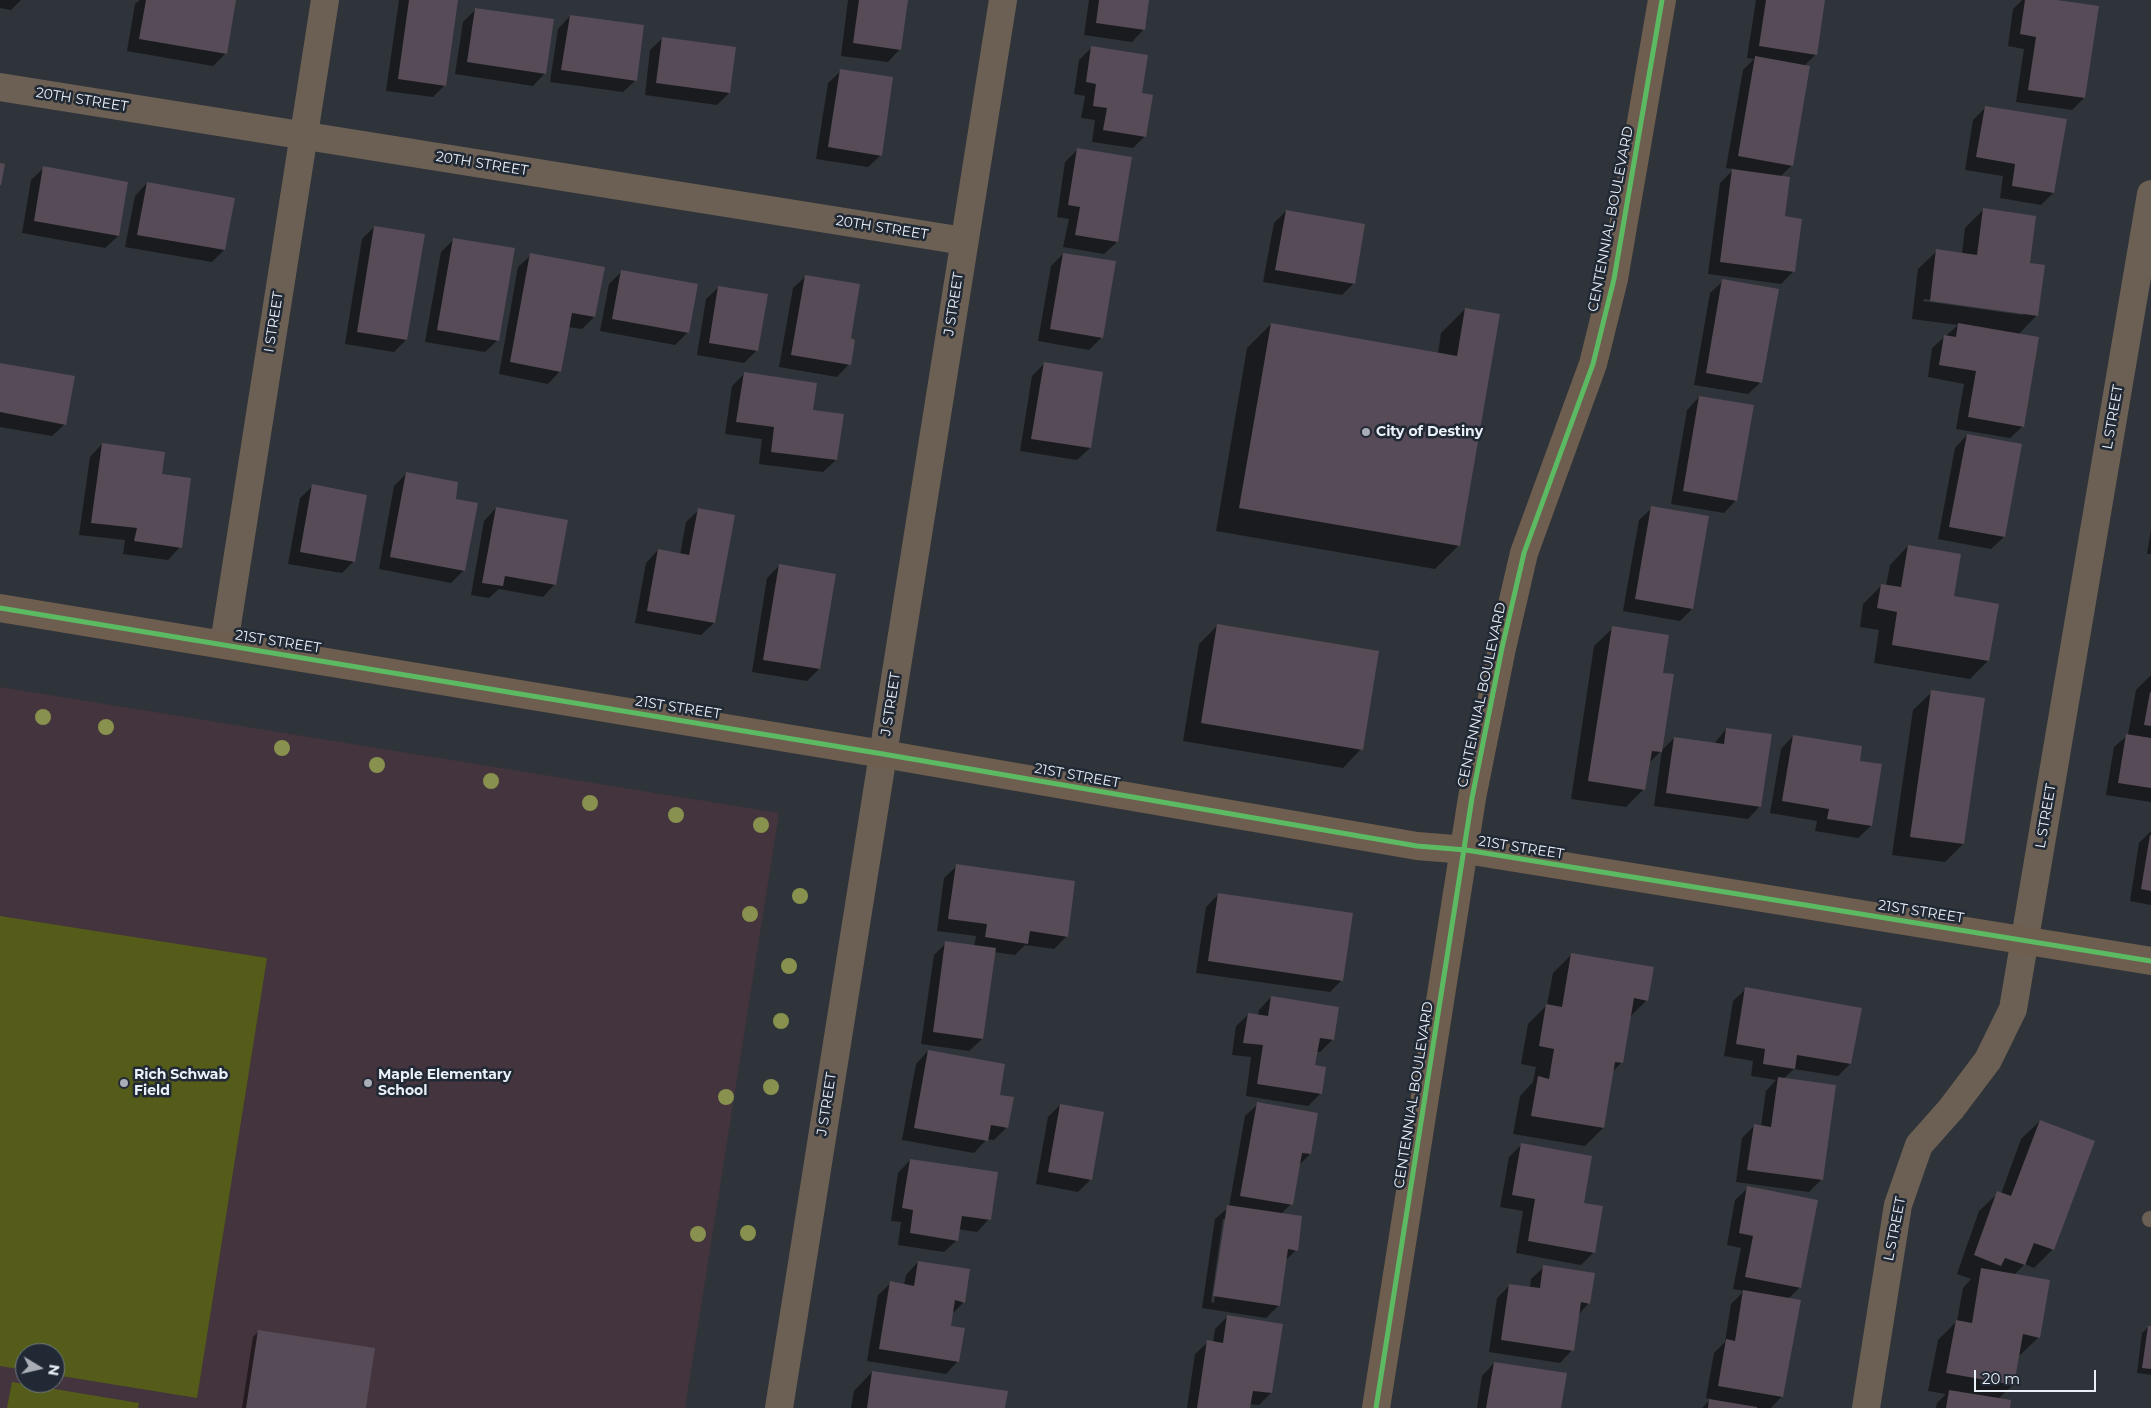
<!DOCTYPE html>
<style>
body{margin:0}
#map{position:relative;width:2151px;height:1408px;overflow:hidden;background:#2f343a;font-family:Montserrat,sans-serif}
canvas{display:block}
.north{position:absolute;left:15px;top:1343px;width:50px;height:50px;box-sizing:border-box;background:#212934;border:1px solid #717982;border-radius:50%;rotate:99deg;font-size:14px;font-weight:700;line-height:20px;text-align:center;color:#eaf0f8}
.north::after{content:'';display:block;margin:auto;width:18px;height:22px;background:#a9aeb6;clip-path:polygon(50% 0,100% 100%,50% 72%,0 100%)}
.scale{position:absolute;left:1974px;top:1370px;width:122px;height:22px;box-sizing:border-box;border:2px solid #eaf0f8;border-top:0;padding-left:6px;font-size:15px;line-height:18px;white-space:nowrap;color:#eaf0f8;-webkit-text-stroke:4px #212934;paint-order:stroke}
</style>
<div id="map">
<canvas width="2151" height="1408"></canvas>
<div class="north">N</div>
<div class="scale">20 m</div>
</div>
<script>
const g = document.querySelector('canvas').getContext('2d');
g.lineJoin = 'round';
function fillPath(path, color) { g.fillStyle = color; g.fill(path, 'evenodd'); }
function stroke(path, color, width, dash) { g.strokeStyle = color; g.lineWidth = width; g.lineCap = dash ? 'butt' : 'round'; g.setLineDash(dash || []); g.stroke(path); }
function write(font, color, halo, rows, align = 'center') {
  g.font = font + ' Montserrat,sans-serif'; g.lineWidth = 5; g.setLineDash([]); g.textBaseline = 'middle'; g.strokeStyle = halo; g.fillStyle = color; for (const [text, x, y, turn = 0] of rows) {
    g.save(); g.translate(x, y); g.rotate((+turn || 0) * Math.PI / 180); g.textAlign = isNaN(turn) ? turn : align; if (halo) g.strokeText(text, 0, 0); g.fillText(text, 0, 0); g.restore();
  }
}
const education = new Path2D(`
 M 0,687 L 779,813 L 685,1408 L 0,1408 ZM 25,1353 L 55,1353 L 55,1383 L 25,1383 Z`);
const green = new Path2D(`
 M 0,916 L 267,958 L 197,1398 L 55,1375 L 55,1353 L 25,1353 L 25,1370 L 0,1366 Z
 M 12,1382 L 139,1403 L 138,1408 L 7,1408 Z`);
const shadow = new Path2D(`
 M 0,0 L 21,0 L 11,10 L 0,8 Z
 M 140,0 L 235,0 L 226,53 L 213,66 L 127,51 L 135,4 Z
 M 399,0 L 457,0 L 445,85 L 433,97 L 386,91 Z
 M 848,0 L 907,0 L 900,49 L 888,62 L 841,56 Z
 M 1089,0 L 1148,0 L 1144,29 L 1132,42 L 1084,35 Z
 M 1756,0 L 1824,0 L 1816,54 L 1804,66 L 1792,165 L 1780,177 L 1784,217 L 1794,271 L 1781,284 L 1708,274 L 1720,183 L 1734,169 L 1726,168 L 1743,70 L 1754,59 L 1747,58 Z
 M 2022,0 L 2049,0 L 2097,7 L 2084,98 L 2072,110 L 2016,102 L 2024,49 L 2008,46 L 2013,9 Z
 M 476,9 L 545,73 L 533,86 L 455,74 L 463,22 Z
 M 570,16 L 636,80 L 623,92 L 550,82 L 558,29 Z
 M 663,38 L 729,93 L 717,105 L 645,95 L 650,50 Z
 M 1092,47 L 1141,94 L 1145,136 L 1133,148 L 1092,142 L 1095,120 L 1081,118 L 1085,96 L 1074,94 L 1079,60 Z
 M 841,71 L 881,155 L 868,167 L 816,159 L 828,83 Z
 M 1986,107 L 2053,193 L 2041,205 L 2000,198 L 2003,176 L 1965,170 L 1973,120 Z
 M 1078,149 L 1131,158 L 1117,242 L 1104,254 L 1063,247 L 1069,219 L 1057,217 L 1065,162 Z
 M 44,168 L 118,236 L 105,248 L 22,233 L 31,180 Z
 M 147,183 L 224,250 L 212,262 L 125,247 L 135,196 Z
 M 1984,209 L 2028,264 L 2037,315 L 2018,335 L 2023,426 L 2010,438 L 1956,429 L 1964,384 L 1928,377 L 1932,348 L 1958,325 L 1912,319 L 1918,269 L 1937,251 L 1962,254 L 1965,228 ZM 1924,299 L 2023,313 L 2023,315 L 1923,301 Z
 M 1286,211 L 1354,283 L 1342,295 L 1263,282 L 1274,223 Z
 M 374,227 L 406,340 L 394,352 L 345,344 L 362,239 Z
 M 454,239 L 498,340 L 485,352 L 425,342 L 441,252 Z
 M 1063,254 L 1102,337 L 1089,350 L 1038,341 L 1051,266 Z
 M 531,255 L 594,317 L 582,329 L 568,327 L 560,371 L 548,384 L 499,374 L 518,267 Z
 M 622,271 L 688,332 L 675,345 L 600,331 L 609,284 Z
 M 806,276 L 849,339 L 849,364 L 837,377 L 779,367 L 793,288 Z
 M 1723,281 L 1761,382 L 1748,394 L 1694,385 L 1710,293 Z
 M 719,287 L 757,350 L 744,363 L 697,355 L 706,299 Z
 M 1465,309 L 1459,545 L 1435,569 L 1216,531 L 1247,348 L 1271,324 L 1438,354 L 1441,333 Z
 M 1045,363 L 1090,448 L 1077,460 L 1020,451 L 1032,376 Z
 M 0,364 L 65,424 L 52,436 L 0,427 Z
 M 744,374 L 812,411 L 842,415 L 836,460 L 823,472 L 759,464 L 762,439 L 725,434 L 732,386 Z
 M 1699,397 L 1736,500 L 1724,513 L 1671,504 L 1687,410 Z
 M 1967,435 L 2021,445 L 2004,537 L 1991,549 L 1938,539 L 1955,448 Z
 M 102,444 L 180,547 L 168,560 L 123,554 L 125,540 L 79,535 L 90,457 Z
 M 407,473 L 454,500 L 464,570 L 451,583 L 379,569 L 394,486 Z
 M 313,486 L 354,561 L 342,573 L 288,564 L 300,498 Z
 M 496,508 L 555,584 L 543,597 L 499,589 L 489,598 L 471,595 L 484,521 Z
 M 1652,508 L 1708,517 L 1692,609 L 1680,621 L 1623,611 L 1639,520 Z
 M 699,510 L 733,516 L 714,623 L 701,635 L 635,623 L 646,563 L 658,550 L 680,555 L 686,522 Z
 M 2151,530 L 2151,554 L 2147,554 Z
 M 1908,546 L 1952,597 L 1988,661 L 1970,679 L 1874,663 L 1879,630 L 1860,627 L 1863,604 L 1882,585 L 1886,586 L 1890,565 Z
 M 780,565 L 819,669 L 807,681 L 752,672 L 767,578 Z
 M 1217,626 L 1361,749 L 1343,768 L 1183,741 L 1199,644 Z
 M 1613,628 L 1662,674 L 1660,752 L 1648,764 L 1644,789 L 1626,807 L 1571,799 L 1594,646 Z
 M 2151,675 L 2151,802 L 2106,795 L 2114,747 L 2128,735 L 2136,690 Z
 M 1932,692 L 1963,844 L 1945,862 L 1892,855 L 1913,710 Z
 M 1726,729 L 1760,806 L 1748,819 L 1654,806 L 1662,750 L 1674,738 L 1714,744 Z
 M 1793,736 L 1859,762 L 1881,765 L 1871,826 L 1858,838 L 1815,831 L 1817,821 L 1770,813 L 1781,749 Z
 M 2151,831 L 2151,905 L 2130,901 L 2139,843 Z
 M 957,866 L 1067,936 L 1054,949 L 1025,945 L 1015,955 L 994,952 L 982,1039 L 969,1051 L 921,1044 L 934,955 L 946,943 L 974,947 L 976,936 L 937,931 L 944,878 Z
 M 1219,894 L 1342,980 L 1330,992 L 1196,973 L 1206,907 Z
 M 1571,955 L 1647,1000 L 1630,1017 L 1622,1062 L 1612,1072 L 1603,1128 L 1585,1146 L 1513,1134 L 1520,1096 L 1533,1082 L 1536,1067 L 1521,1064 L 1528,1024 L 1547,1005 L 1553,973 Z
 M 1746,989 L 1860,1009 L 1850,1064 L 1838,1076 L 1794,1069 L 1783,1079 L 1821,1180 L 1809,1192 L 1736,1182 L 1742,1138 L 1754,1126 L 1761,1126 L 1766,1091 L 1776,1080 L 1751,1076 L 1753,1061 L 1724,1056 L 1733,1001 Z
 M 1271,997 L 1338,1008 L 1332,1040 L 1320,1052 L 1316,1052 L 1314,1066 L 1321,1093 L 1308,1106 L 1246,1096 L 1251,1057 L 1232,1055 L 1236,1026 L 1249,1014 L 1258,1015 L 1259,1010 Z
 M 928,1051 L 998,1096 L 1007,1127 L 994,1140 L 987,1139 L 974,1153 L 902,1140 L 916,1064 Z
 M 1258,1104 L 1310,1154 L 1299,1165 L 1291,1204 L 1281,1214 L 1296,1250 L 1285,1261 L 1279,1305 L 1266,1318 L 1202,1308 L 1215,1219 L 1229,1207 L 1245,1116 ZM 1223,1219 L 1226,1219 L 1214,1303 L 1211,1302 Z
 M 1060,1105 L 1091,1179 L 1078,1192 L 1036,1184 L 1048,1117 Z
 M 2040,1121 L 2053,1249 L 2034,1268 L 2025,1264 L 2014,1275 L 2039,1337 L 2020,1355 L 2018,1355 L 2013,1385 L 1998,1399 L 2008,1408 L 1936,1408 L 1937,1403 L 1946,1394 L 1928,1391 L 1938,1340 L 1957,1321 L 1963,1288 L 1971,1279 L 1957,1274 L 1979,1211 L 1998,1193 L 2001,1194 L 2021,1139 Z
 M 1521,1145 L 1583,1204 L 1594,1252 L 1581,1265 L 1516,1253 L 1523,1211 L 1500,1207 L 1509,1157 Z
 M 910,1160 L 989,1219 L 977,1232 L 958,1229 L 957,1240 L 944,1252 L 898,1245 L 901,1222 L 891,1221 L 898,1173 Z
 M 1748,1188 L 1800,1287 L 1788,1299 L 1782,1396 L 1771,1408 L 1702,1408 L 1711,1399 L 1706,1398 L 1714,1353 L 1725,1342 L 1731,1304 L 1744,1291 L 1733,1289 L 1741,1248 L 1727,1245 L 1735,1200 Z
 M 918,1262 L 964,1302 L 951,1315 L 949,1327 L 958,1361 L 946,1374 L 867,1361 L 878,1295 L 891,1283 L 904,1285 L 906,1275 Z
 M 1544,1267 L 1589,1303 L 1578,1315 L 1572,1350 L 1560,1363 L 1489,1352 L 1497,1298 L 1510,1285 L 1530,1288 L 1531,1279 Z
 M 1227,1317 L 1271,1393 L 1259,1405 L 1249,1404 L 1249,1408 L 1187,1408 L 1195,1354 L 1208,1342 L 1213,1343 L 1215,1329 Z
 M 2148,1327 L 2151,1328 L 2151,1375 L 2137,1373 L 2142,1333 Z
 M 259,1331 L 364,1408 L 242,1408 L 253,1337 Z
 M 1494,1363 L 1560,1408 L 1477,1408 L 1482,1376 Z
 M 872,1372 L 1004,1408 L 851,1408 L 854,1391 Z`);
const building = new Path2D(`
 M 146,0 L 236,0 L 227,54 L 139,39 Z
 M 409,0 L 458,0 L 446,86 L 398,79 Z
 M 859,0 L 908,0 L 901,50 L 853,43 Z
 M 1099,0 L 1149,0 L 1145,30 L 1096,23 Z
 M 1766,0 L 1825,0 L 1817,55 L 1759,46 Z
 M 2025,0 L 2057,0 L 2099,6 L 2085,98 L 2028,90 L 2036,37 L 2020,34 Z
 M 475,8 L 554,19 L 546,74 L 467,62 Z
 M 570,15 L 644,25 L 637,81 L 561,70 Z
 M 662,37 L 736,47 L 730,93 L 656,83 Z
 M 1091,46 L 1148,55 L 1142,93 L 1153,95 L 1146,137 L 1103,130 L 1107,108 L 1093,106 L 1096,84 L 1086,82 Z
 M 1755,56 L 1810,66 L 1793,166 L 1738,156 Z
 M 840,69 L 893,77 L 882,156 L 828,147 Z
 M 1985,106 L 2067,119 L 2054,193 L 2012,186 L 2015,164 L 1976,157 Z
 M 1077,148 L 1132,157 L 1118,242 L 1075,235 L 1080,207 L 1068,205 Z
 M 0,163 L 5,164 L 1,185 L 0,185 Z
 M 43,166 L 128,182 L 119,236 L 34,221 Z
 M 1732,169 L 1790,177 L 1785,216 L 1802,219 L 1795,272 L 1720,262 Z
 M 147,182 L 235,198 L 225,250 L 137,235 Z
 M 1983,208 L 2036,216 L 2030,263 L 2045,265 L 2038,316 L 1930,301 L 1936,249 L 1977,255 Z
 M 1286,210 L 1365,224 L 1355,284 L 1275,270 Z
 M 374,226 L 425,234 L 407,340 L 357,332 Z
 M 453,238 L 515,248 L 499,341 L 437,330 Z
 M 530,253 L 605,267 L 595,317 L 572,313 L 561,372 L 510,362 Z
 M 1063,253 L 1116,261 L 1103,338 L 1050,329 Z
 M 621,270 L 698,284 L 689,333 L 612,319 Z
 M 805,275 L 860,284 L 851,338 L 855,340 L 851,365 L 791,355 Z
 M 1722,279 L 1779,289 L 1762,383 L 1706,373 Z
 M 718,286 L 768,294 L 758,351 L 709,343 Z
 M 1465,308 L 1500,314 L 1460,546 L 1239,508 L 1271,323 L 1457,356 Z
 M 1958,323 L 2039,337 L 2024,427 L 1968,417 L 1976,371 L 1939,365 L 1944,335 L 1956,337 Z
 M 1044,362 L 1103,372 L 1091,448 L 1031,439 Z
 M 0,363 L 75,376 L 66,425 L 0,412 Z
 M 744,372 L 817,383 L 813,410 L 844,414 L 837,460 L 771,452 L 774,427 L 736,422 Z
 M 1699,396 L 1754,405 L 1737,501 L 1683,491 Z
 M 1967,434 L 2022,444 L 2005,537 L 1949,527 Z
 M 102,443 L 165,452 L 162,474 L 191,478 L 182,548 L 134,541 L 137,528 L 91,523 Z
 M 406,472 L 458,482 L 456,499 L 478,503 L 465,571 L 390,557 Z
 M 312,484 L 367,495 L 355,562 L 300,552 Z
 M 1651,506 L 1709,516 L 1693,609 L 1635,599 Z
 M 496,507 L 568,520 L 556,585 L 505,576 L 503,586 L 482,583 Z
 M 698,508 L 735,515 L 715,623 L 647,611 L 658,549 L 689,555 Z
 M 1908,545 L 1961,554 L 1954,596 L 1999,604 L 1989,661 L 1892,645 L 1897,612 L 1877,608 L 1881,584 L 1901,587 Z
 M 779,564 L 836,574 L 820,669 L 763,660 Z
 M 1217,624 L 1379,651 L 1363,750 L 1201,723 Z
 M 1612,626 L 1669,635 L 1663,673 L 1674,674 L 1662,752 L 1652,751 L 1645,790 L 1588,781 Z
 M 1931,690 L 1985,698 L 1964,844 L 1910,837 Z
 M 2150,692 L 2151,692 L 2151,726 L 2144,725 Z
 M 1726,728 L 1772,734 L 1761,807 L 1666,793 L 1674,737 L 1724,744 Z
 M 2126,734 L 2151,738 L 2151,788 L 2118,783 Z
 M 1793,735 L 1862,746 L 1860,761 L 1882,764 L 1872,826 L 1827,819 L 1829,809 L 1782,801 Z
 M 2150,835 L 2151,835 L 2151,891 L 2141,889 Z
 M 956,864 L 1075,881 L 1068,937 L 1030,931 L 1028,944 L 985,937 L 987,924 L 948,919 Z
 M 1218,893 L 1353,913 L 1343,981 L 1208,961 Z
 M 945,941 L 996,948 L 983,1039 L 933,1032 Z
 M 1571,953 L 1654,967 L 1648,1001 L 1634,998 L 1623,1063 L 1615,1062 L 1604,1128 L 1531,1116 L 1538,1076 L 1549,1079 L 1554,1049 L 1539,1046 L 1546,1004 L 1562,1007 Z
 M 1745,987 L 1862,1008 L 1851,1064 L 1797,1055 L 1795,1069 L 1763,1064 L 1765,1049 L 1736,1044 Z
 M 1271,996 L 1339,1007 L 1334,1040 L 1320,1038 L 1315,1065 L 1326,1067 L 1322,1094 L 1257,1084 L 1263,1045 L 1243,1043 L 1248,1013 L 1268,1016 Z
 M 928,1050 L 1005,1064 L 1000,1095 L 1014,1097 L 1008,1128 L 991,1125 L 988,1141 L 914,1128 Z
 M 1778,1077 L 1836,1085 L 1823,1180 L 1747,1170 L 1754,1124 L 1771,1127 Z
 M 1257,1102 L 1318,1113 L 1311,1154 L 1302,1153 L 1293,1205 L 1240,1196 Z
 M 1060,1104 L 1104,1112 L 1092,1180 L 1048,1172 Z
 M 2040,1120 L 2095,1141 L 2054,1250 L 2034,1243 L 2025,1265 L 2005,1258 L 2001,1266 L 1974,1255 L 1997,1191 L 2011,1196 Z
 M 1521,1143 L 1592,1156 L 1584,1203 L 1603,1206 L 1595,1253 L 1528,1241 L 1535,1199 L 1512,1195 Z
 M 910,1159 L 998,1172 L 991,1220 L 962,1216 L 958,1241 L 910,1233 L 913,1210 L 902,1208 Z
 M 1747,1186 L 1818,1200 L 1801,1288 L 1745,1277 L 1753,1236 L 1739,1233 Z
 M 1227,1205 L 1302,1216 L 1298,1251 L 1288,1249 L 1280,1306 L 1213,1296 Z
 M 918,1261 L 970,1269 L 965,1303 L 955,1300 L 951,1326 L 965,1328 L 959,1362 L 879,1349 L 890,1281 L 914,1286 Z
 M 1543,1265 L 1595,1273 L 1590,1304 L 1581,1302 L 1574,1351 L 1501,1340 L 1509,1284 L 1540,1288 Z
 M 1981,1268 L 2050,1280 L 2040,1338 L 2023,1334 L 2014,1385 L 1946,1373 L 1956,1320 L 1972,1323 Z
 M 1743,1290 L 1801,1300 L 1783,1397 L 1718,1386 L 1726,1339 L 1735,1341 Z
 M 1227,1315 L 1283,1324 L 1272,1393 L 1253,1391 L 1250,1408 L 1197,1408 L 1207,1340 L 1223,1343 Z
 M 2148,1326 L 2151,1326 L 2151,1369 L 2142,1368 Z
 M 258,1330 L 375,1348 L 366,1408 L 246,1408 Z
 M 1494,1362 L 1567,1373 L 1561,1408 L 1486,1408 Z
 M 872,1371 L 1008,1391 L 1005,1408 L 867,1408 Z
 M 1949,1390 L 2011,1400 L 2010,1408 L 1946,1408 Z
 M 1709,1399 L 1757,1407 L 1757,1408 L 1708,1408 Z`);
const lane = new Path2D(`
 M 2150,1219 L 2151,1219`);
const street = new Path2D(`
 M 0,87 L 964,241
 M 224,644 L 325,0
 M 779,1408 L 1003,0
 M 1866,1408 L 1898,1205 L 1919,1145 L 1951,1109 L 1988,1060 L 2013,1009 L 2151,194`);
const secondary = new Path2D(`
 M 0,608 L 883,754 L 1417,846 L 1466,850 L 2151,961
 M 1376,1408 L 1472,798 L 1502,648 L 1524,553 L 1593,364 L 1614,279 L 1662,0`);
const cycleway = new Path2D(`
 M 0,608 L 883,754 L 1417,846 L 1466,850 L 2151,961
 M 1376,1408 L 1472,798 L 1502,648 L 1524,553 L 1593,364 L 1614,279 L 1662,0`);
const trees = [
 [43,717],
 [106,727],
 [282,748],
 [377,765],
 [491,781],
 [590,803],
 [676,815],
 [761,825],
 [800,896],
 [750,914],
 [789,966],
 [781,1021],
 [771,1087],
 [726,1097],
 [748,1233],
 [698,1234]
];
const markers = [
 [1366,432,5,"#a9aeb6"],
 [124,1083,5,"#a9aeb6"],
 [368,1083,5,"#a9aeb6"]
];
const streetNames = [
 ["20TH STREET",82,100,9],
 ["20TH STREET",482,164,9],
 ["CENTENNIAL BOULEVARD",1611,219,-79],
 ["20TH STREET",882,228,9],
 ["J STREET",954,304,-81],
 ["I STREET",274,322,-81],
 ["L STREET",2113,417,-80],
 ["21ST STREET",278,642,9],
 ["CENTENNIAL BOULEVARD",1482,695,-78],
 ["J STREET",891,704,-81],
 ["21ST STREET",678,708,9],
 ["21ST STREET",1077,776,10],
 ["L STREET",2046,816,-80],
 ["21ST STREET",1521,848,9],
 ["21ST STREET",1921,912,9],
 ["CENTENNIAL BOULEVARD",1414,1095,-81],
 ["J STREET",827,1104,-81],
 ["L STREET",1895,1229,-79]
];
const poiNames = [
 ["City of Destiny",1376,432],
 ["Rich Schwab",134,1075],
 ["Field",134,1091],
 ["Maple Elementary",378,1075],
 ["School",378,1091]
];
fillPath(education, '#43343d');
fillPath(green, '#555c19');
fillPath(shadow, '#0007');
fillPath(building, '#564b56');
stroke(lane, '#6c6055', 16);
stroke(street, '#6c6055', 28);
stroke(secondary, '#6e5e4f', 28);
stroke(cycleway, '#5cba63', 5);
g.fillStyle = '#88914d';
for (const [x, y] of trees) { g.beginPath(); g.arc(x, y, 8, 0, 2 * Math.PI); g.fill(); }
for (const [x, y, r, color] of markers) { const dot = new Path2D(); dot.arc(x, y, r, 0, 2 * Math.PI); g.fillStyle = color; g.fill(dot); stroke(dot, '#212934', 2); }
write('14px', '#eaf0f8', '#212934', streetNames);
write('bold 14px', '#eaf0f8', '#212934', poiNames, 'left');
</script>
